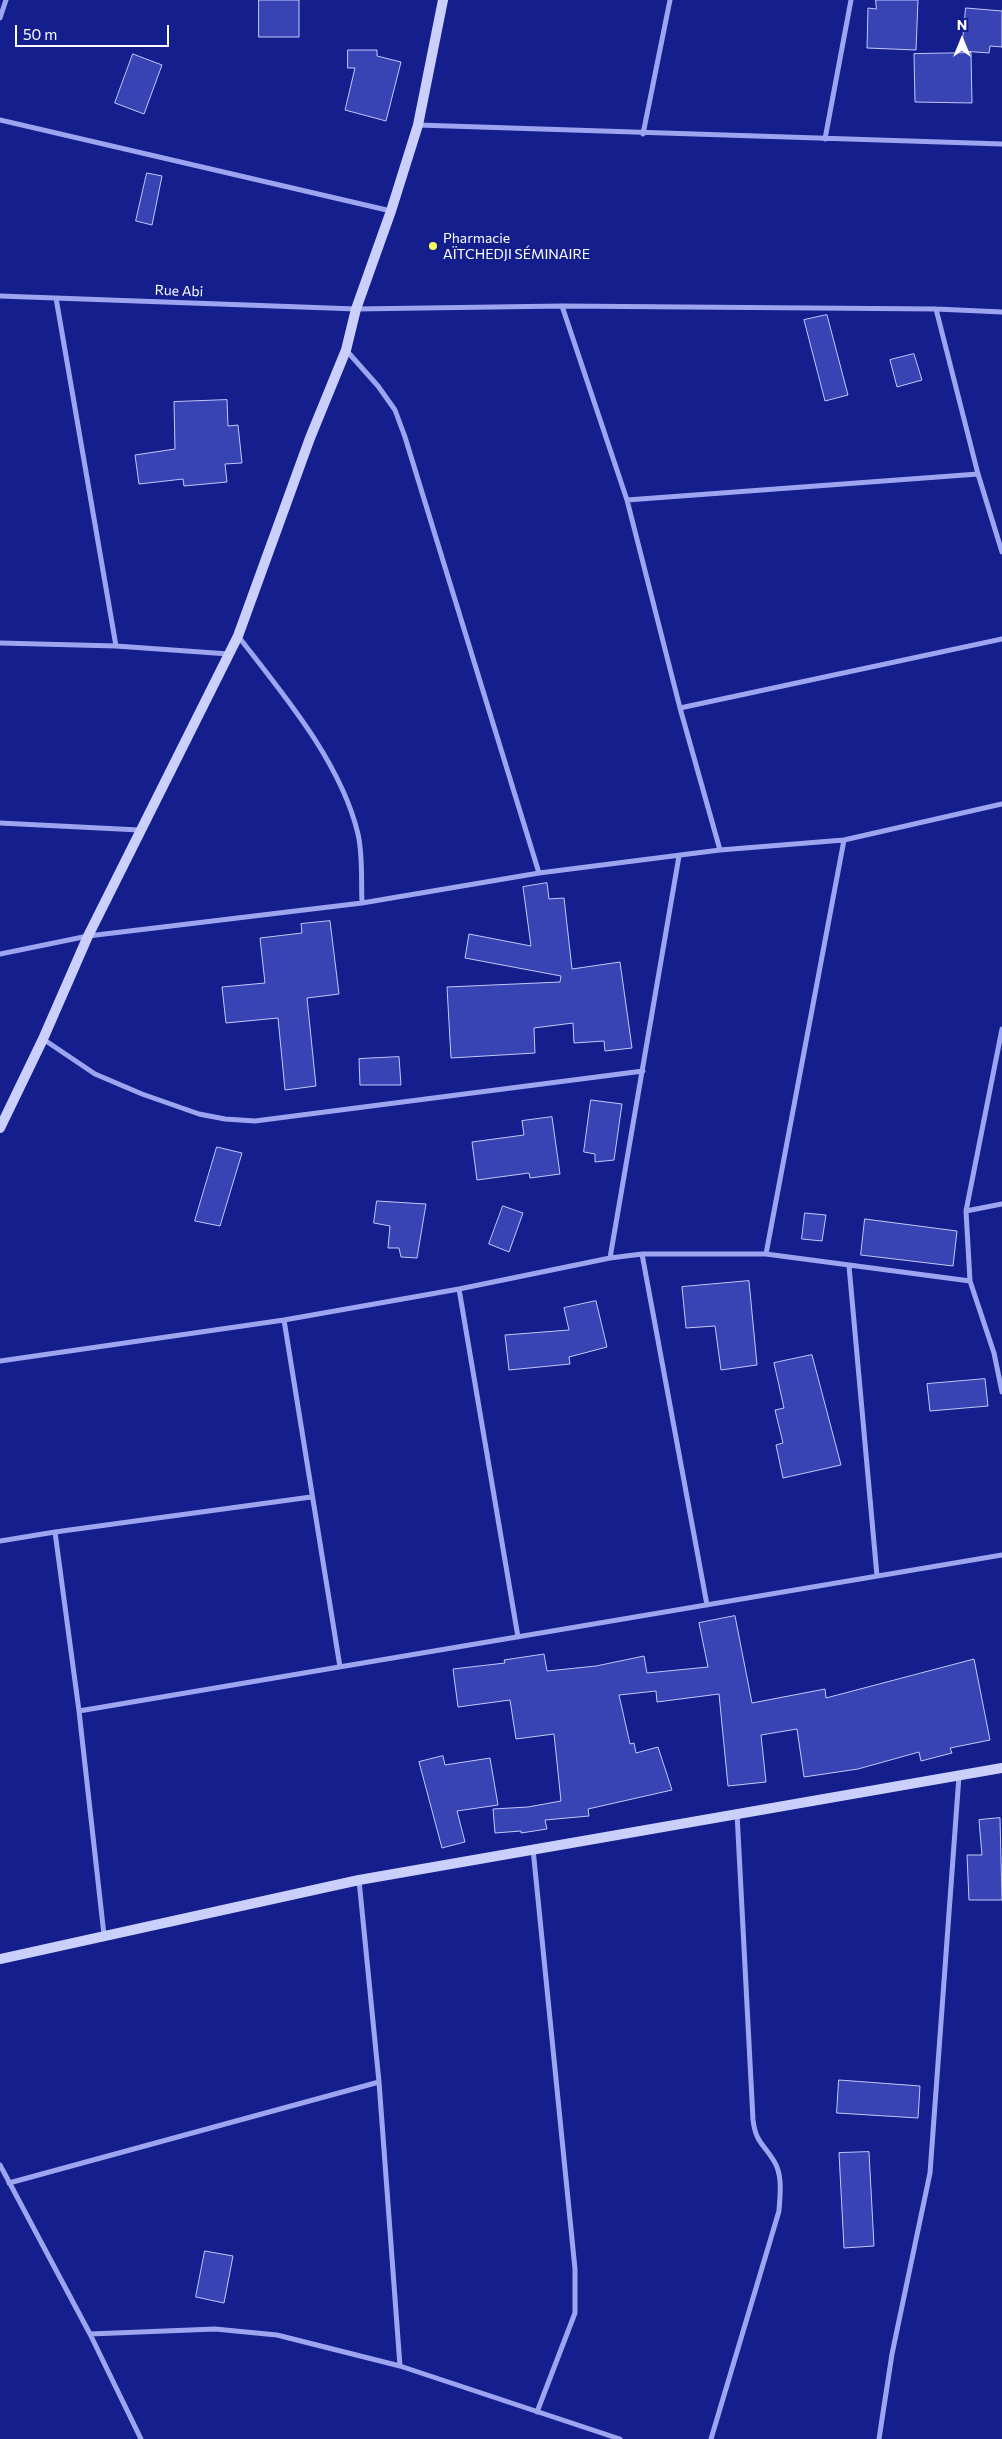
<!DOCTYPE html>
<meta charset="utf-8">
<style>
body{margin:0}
#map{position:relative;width:1002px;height:2439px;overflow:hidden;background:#141e8c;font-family:Commissioner,sans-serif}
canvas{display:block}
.north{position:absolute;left:937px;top:15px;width:50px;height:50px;-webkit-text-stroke:4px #141e8c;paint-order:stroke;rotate:0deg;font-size:14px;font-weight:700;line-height:20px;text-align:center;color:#fff}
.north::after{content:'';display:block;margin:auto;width:18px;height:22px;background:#fff;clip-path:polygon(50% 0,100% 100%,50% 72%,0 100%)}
.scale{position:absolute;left:15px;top:25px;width:154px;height:22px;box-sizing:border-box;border:2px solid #fff;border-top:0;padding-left:6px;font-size:15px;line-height:18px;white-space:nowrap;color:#fff;-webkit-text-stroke:4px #141e8c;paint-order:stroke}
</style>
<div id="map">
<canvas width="1002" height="2439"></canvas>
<div class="north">N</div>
<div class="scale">50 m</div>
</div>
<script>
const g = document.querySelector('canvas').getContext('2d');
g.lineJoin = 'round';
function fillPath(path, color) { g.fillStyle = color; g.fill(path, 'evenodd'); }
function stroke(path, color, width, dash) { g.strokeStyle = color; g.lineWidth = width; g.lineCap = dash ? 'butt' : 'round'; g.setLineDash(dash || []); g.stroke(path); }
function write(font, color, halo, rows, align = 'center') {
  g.font = font + ' Commissioner,sans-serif'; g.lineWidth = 4.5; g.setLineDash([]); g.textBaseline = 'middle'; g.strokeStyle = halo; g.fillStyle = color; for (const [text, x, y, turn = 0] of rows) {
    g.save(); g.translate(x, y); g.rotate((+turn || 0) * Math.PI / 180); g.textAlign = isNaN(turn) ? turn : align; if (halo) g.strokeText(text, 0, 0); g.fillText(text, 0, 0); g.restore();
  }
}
const building = new Path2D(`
 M 259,0 L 299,0 L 299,37 L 259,37 Z
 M 876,0 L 918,0 L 916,50 L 867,48 L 868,8 L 876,9 Z
 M 966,8 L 1002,11 L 1002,47 L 990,46 L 989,53 L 962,51 Z
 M 348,50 L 377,50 L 377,56 L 401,62 L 386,121 L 345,110 L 355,68 L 348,68 Z
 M 971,53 L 972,103 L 915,102 L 914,54 Z
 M 133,54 L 162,65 L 144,114 L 115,103 Z
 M 147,173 L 162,176 L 152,225 L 136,221 Z
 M 827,315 L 848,395 L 825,401 L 804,320 Z
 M 914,354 L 922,380 L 897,387 L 890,360 Z
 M 227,400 L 228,426 L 238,425 L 242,463 L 225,464 L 227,482 L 184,486 L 183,479 L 139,484 L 135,455 L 175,449 L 174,402 Z
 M 547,883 L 549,899 L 564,898 L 572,969 L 620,962 L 632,1048 L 605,1051 L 604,1041 L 574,1043 L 573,1023 L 534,1028 L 535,1053 L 451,1058 L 447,987 L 560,982 L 561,976 L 465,958 L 469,934 L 531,946 L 523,887 Z
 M 330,921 L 339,994 L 307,998 L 316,1086 L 285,1090 L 278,1018 L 226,1023 L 222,987 L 265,983 L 260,938 L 302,933 L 301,924 Z
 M 399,1057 L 401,1085 L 360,1085 L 359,1059 Z
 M 591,1100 L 622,1104 L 614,1160 L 595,1162 L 595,1154 L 584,1152 Z
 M 552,1117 L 560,1174 L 530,1178 L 529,1173 L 477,1180 L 472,1142 L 524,1135 L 522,1121 Z
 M 217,1147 L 242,1153 L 220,1226 L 195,1221 Z
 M 377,1201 L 426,1204 L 417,1258 L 401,1257 L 399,1248 L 388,1248 L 390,1226 L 374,1223 Z
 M 503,1206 L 523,1213 L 509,1252 L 489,1244 Z
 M 805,1213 L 826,1215 L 822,1241 L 802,1239 Z
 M 865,1219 L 957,1231 L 953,1266 L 861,1255 Z
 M 749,1281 L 757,1365 L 721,1370 L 715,1326 L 686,1328 L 682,1287 Z
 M 596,1301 L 607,1347 L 569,1357 L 570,1364 L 509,1370 L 505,1335 L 569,1330 L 564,1308 Z
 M 812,1355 L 841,1465 L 783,1478 L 776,1445 L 783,1443 L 775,1410 L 784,1408 L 774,1363 Z
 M 985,1379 L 988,1406 L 930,1411 L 927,1384 Z
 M 735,1616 L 752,1703 L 825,1689 L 826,1698 L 974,1659 L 990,1740 L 950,1748 L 952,1753 L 921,1761 L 919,1752 L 858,1769 L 804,1777 L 797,1729 L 761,1735 L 766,1782 L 728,1786 L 719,1694 L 657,1702 L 656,1691 L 619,1695 L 630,1744 L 634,1743 L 636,1753 L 658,1747 L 672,1790 L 588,1809 L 589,1816 L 545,1820 L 547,1829 L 521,1833 L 521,1831 L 495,1833 L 493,1809 L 528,1807 L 561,1801 L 554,1734 L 516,1739 L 510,1700 L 458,1707 L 453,1669 L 505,1663 L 504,1660 L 544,1654 L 547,1671 L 596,1666 L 644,1656 L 647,1673 L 708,1667 L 699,1623 Z
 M 443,1756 L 445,1765 L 490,1758 L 498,1805 L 457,1811 L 465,1842 L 442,1848 L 419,1762 Z
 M 1000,1818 L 1002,1900 L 969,1900 L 967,1855 L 982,1855 L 979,1820 Z
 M 839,2080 L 920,2086 L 918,2118 L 837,2113 Z
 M 869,2152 L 874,2246 L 844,2248 L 839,2153 Z
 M 205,2251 L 233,2256 L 224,2303 L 196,2297 Z`);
const street = new Path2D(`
 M 0,18 L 6,0
 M 0,120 L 391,211
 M 418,125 L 1002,144
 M 643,134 L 670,0
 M 825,139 L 851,0
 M 0,296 L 356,309 L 562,306 L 936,309 L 1002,312
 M 56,298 L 116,646
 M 562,306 L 627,500 L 680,708 L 720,850
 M 936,309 L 978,474 L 1002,552
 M 346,350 L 378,386 L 395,410 L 405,437 L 539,873
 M 627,500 L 978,474
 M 238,636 C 283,694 341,762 358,834 C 363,855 361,881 362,903
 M 0,643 L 116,646 L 229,654
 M 680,708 L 1002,639
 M 0,823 L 139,830
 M 0,954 L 88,936 L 362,903 L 539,873 L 720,850 L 844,840 L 1002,804
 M 1002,1029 L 966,1211 L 970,1281 L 994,1353 L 1002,1392
 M 43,1039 L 95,1074 L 142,1094 L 199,1114 L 225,1119 L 255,1121 L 643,1071
 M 966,1211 L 1002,1204
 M 642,1254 L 707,1605
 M 766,1254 L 844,840
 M 610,1258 L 679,856
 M 849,1266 L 877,1576
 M 459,1289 L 518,1637
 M 284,1320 L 340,1667
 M 0,1361 L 284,1320 L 459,1289 L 610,1258 L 642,1254 L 766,1254 L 970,1281
 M 55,1532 L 79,1711 L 104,1935
 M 0,1541 L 55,1532 L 311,1497
 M 79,1711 L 1002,1555
 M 533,1849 L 575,2269 L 575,2313 L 537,2412
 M 359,1880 L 379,2082 L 400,2366
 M 0,2165 L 90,2334 L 141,2439
 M 9,2183 L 379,2082
 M 90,2334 L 215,2329 L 277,2335 L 400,2366 L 620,2439
 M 711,2439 L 779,2211 C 780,2194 783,2176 774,2161 C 763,2143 756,2143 753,2120 L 737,1813
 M 879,2439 L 892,2354 L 930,2173 L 959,1776`);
const secondary = new Path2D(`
 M 0,1128 L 43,1039 L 88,936 L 238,636 L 310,438 L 346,350 L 356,309 L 391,211 L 418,125 L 443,0
 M 0,1959 L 359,1880 L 1002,1768`);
const markers = [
 [433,246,5,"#f5ff5c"]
];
const poiNames = [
 ["Pharmacie",443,238],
 ["AÏTCHEDJI SÉMINAIRE",443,254]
];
const streetNames = [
 ["Rue Abi",179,291,2]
];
fillPath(building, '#3844b3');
stroke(building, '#c3c9fb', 1);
stroke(street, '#9da5f0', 5);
stroke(secondary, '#cbcffb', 10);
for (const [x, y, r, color] of markers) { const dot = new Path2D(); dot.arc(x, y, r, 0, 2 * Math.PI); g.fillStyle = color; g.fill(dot); stroke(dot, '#141e8c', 2); }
write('14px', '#fff', '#141e8c', poiNames, 'left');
write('14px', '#fff', '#141e8c', streetNames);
</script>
